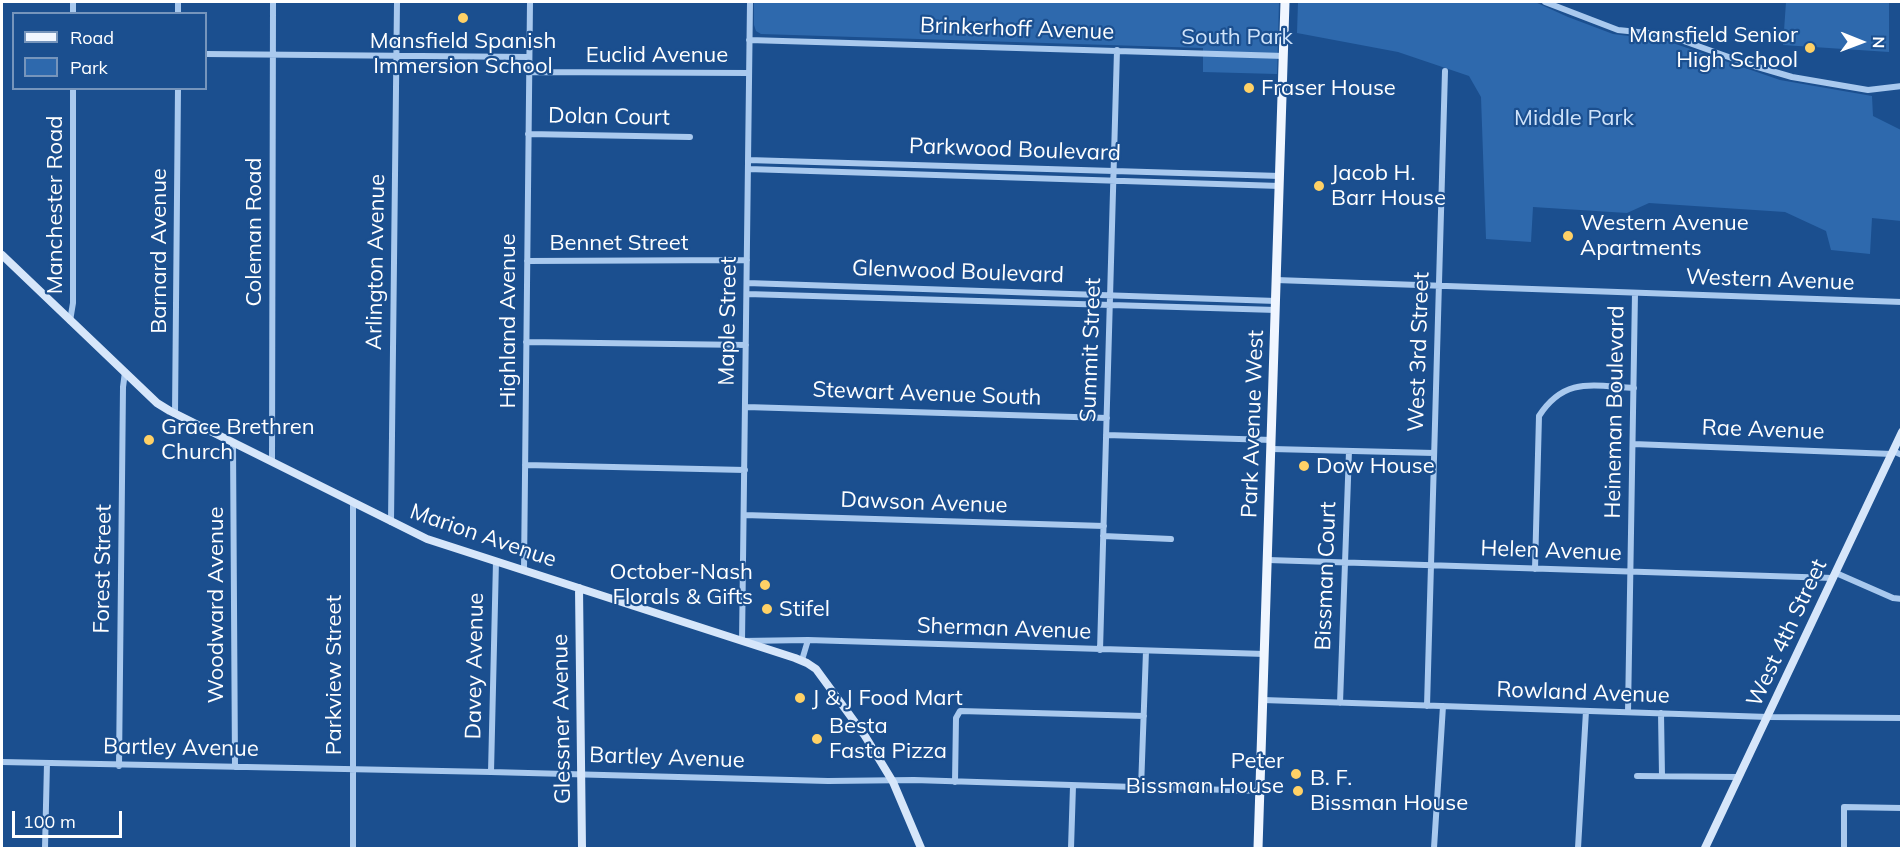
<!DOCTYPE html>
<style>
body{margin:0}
#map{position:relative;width:1903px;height:850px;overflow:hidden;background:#1b4f8f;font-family:Mulish,sans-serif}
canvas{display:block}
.frame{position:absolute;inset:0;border:3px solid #fff;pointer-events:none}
.legend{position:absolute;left:12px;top:12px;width:195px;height:78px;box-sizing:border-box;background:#1b4f8f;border:2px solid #7695bc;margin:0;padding:8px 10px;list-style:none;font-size:18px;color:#fff}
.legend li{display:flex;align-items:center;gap:12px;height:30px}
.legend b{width:30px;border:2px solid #7695bc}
.north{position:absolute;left:1831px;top:12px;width:60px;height:60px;-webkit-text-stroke:4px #1b4f8f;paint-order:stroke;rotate:91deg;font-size:16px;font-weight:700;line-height:24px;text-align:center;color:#fff}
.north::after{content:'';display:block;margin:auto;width:21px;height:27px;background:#fff;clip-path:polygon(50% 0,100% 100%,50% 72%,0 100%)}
.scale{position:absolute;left:12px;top:811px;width:110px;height:27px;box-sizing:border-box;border:3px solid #fff;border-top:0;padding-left:8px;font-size:18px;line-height:21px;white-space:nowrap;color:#fff;-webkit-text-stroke:4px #1b4f8f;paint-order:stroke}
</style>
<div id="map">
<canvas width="1903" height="850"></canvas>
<div class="frame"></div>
<ul class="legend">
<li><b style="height:8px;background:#f0f6ff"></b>Road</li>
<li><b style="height:16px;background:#2e69ad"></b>Park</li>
</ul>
<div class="north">N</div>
<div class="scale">100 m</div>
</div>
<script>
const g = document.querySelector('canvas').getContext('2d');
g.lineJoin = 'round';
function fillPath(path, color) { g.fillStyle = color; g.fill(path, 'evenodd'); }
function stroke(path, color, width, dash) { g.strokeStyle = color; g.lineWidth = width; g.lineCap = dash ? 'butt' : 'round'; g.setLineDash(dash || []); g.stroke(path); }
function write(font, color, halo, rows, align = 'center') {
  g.font = font + ' Mulish,sans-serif'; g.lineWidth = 4.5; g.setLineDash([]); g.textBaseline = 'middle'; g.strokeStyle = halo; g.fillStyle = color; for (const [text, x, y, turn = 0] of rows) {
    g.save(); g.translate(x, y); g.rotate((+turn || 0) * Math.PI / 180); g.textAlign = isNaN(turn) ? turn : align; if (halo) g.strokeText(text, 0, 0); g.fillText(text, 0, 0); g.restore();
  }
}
const green = new Path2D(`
 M 754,2 L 1279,2 L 1277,74 L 1203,72 L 1203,48 L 761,34 L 756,31 L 754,25 Z
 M 1298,2 L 1535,2 L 1568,17 L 1613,34 L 1667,41 L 1780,80 L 1872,96 L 1873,116 L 1901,130 L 1901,221 L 1872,218 L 1870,254 L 1831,250 L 1826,231 L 1785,212 L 1649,203 L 1627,213 L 1533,207 L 1531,242 L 1486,239 L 1481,97 L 1469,76 L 1398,52 L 1297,33 Z
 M 1786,2 L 1889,2 L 1889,52 L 1783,45 Z`);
const street = new Path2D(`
 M 750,2 L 742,641 L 808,640 L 1265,654
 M 1545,2 L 1618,30 L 1667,35 L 1751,65 L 1792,77 L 1868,90 L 1902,86
 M 73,14 L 73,2
 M 178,14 L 178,2
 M 749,40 L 1284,56
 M 206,54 L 529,57
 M 529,72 L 749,73
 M 528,134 L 690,137
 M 748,160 L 1280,176
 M 748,169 L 1280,186
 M 527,261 L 747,260
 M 1276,280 L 1902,302
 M 747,283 L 1276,301
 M 747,294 L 1276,310
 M 70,321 L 73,303 L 73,88
 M 526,342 L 746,345
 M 746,407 L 1107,418
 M 175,414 L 178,88
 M 1106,435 L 1272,440
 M 233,443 L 235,767
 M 1633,444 L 1892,454
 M 1272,449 L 1434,453
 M 1893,451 L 1902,455
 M 272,462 L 273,2
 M 525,465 L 745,470
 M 353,503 L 353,848
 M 744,515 L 1104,526
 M 391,522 L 397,2
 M 1103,536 L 1171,539
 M 1268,560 L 1833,578
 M 1535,569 L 1539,416 C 1565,376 1594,386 1634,388
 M 524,570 L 530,2
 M 1836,573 L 1893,598 L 1902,599
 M 1100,650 L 1117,50
 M 802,660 L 808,640
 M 1263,700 L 1768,717 L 1902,718
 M 1340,703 L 1349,451
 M 1427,706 L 1445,71
 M 1628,712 L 1635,293
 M 1661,713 L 1662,776
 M 2,762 L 491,772 L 828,781 L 914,780 L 1260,791
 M 119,766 L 123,387 L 125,372
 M 491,772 L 496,561
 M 1637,776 L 1738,777
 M 955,782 L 956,718 L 960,711 L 1144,716
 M 1141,788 L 1146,651
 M 45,848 L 47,763
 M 1071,848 L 1073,786
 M 1434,848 L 1443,706
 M 1578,848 L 1586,711
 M 1844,848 L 1844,807 L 1902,808`);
const secondary = new Path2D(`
 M 2,255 L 157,403 L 170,411 L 427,539 L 795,658 L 807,663 L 816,669 L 865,736 L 893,782 L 921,848
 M 579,588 L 582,848
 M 1705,848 L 1902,432`);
const primary = new Path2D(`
 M 1258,848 L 1285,2`);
const markers = [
 [463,18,6,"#ffd166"],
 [1810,48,6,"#ffd166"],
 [1249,88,6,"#ffd166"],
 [1319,186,6,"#ffd166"],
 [1568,236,6,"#ffd166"],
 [149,440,6,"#ffd166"],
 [1304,466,6,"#ffd166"],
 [765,585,6,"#ffd166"],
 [767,609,6,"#ffd166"],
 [800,698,6,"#ffd166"],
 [817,739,6,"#ffd166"],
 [1296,774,6,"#ffd166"],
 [1298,791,6,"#ffd166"]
];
const streetNames = [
 ["Brinkerhoff Avenue",1017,29,2],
 ["Euclid Avenue",657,55],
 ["Dolan Court",609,117,1],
 ["Parkwood Boulevard",1015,150,2],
 ["Manchester Road",55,205,-90],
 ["Coleman Road",254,232,-90],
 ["Bennet Street",619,243],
 ["Barnard Avenue",159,251,-90],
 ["Arlington Avenue",376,262,-89],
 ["Glenwood Boulevard",958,272,2],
 ["Western Avenue",1770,280,2],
 ["Highland Avenue",508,321,-90],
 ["Maple Street",728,321,-89],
 ["Summit Street",1091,350,-88],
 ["West 3rd Street",1419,352,-88],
 ["Stewart Avenue South",927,394,2],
 ["Heineman Boulevard",1615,412,-89],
 ["Park Avenue West",1253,424,-88],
 ["Rae Avenue",1763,430,2],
 ["Dawson Avenue",924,503,2],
 ["Marion Avenue",483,536,19],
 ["Helen Avenue",1551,551,2],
 ["Forest Street",103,569,-89],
 ["Bissman Court",1326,576,-88],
 ["Woodward Avenue",216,605,-90],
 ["Sherman Avenue",1004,629,2],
 ["West 4th Street",1787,633,-65],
 ["Davey Avenue",475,666,-89],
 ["Parkview Street",334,675,-90],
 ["Rowland Avenue",1583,693,2],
 ["Glessner Avenue",562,719,-91],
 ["Bartley Avenue",181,748,1],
 ["Bartley Avenue",667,758,2]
];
const poiNames = [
 ["Mansfield Senior",1798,35,"right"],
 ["High School",1798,60,"right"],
 ["Mansfield Spanish",463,41,"center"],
 ["Immersion School",463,66,"center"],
 ["Fraser House",1261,88],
 ["Jacob H.",1331,173],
 ["Barr House",1331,198],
 ["Western Avenue",1580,223],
 ["Apartments",1580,248],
 ["Grace Brethren",161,427],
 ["Church",161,452],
 ["Dow House",1316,466],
 ["October-Nash",753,572,"right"],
 ["Florals & Gifts",753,597,"right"],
 ["Stifel",779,609],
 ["J & J Food Mart",812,698],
 ["Besta",829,726],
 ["Fasta Pizza",829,751],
 ["Peter",1284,761,"right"],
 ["Bissman House",1284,786,"right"],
 ["B. F.",1310,778],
 ["Bissman House",1310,803]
];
const parkNames = [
 ["South Park",1237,37],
 ["Middle Park",1574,118]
];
fillPath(green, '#2e69ad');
stroke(street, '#a9c9ee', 6);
stroke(secondary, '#d6e6fa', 8);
stroke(primary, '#f0f6ff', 9);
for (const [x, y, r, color] of markers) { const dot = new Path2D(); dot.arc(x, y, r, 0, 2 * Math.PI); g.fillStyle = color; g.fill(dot); stroke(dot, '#1b4f8f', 2); }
write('22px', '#fff', '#1b4f8f', streetNames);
write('22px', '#fff', '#1b4f8f', poiNames, 'left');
write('22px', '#cfe3fa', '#1b4f8f', parkNames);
</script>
